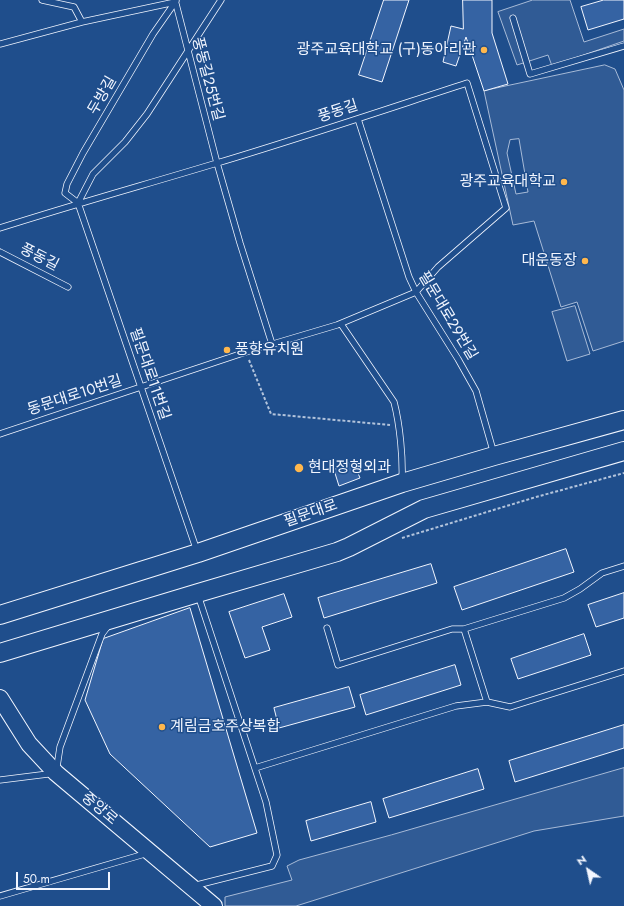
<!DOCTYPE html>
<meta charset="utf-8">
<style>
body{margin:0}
#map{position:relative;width:624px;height:906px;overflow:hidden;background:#1f4e8c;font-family:Jost,sans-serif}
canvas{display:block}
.north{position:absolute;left:568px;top:850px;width:40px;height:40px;-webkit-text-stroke:3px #1f4e8c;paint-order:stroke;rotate:326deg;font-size:11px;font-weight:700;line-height:16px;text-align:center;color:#f2f6ff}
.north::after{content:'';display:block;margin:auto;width:14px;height:18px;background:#f2f6ff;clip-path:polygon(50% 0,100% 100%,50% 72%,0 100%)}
.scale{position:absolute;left:16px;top:872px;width:94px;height:18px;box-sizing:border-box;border:2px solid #f2f6ff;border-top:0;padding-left:5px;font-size:12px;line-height:14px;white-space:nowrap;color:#f2f6ff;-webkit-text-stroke:3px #1f4e8c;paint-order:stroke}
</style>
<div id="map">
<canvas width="624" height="906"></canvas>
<div class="north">N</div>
<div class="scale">50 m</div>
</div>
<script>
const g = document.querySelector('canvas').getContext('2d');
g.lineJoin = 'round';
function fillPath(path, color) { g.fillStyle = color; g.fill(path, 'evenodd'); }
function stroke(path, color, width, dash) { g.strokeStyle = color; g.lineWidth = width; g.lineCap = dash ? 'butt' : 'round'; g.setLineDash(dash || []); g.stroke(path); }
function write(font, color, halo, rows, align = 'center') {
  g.font = font + ' Jost,"Noto Sans KR",sans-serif'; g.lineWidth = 3; g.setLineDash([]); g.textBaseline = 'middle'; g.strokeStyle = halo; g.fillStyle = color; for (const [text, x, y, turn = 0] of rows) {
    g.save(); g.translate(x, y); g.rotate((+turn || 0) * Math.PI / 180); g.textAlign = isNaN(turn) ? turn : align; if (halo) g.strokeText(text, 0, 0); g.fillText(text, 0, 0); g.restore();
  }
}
const built = new Path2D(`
 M 533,0 L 570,0 L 584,42 L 624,29 L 624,41 L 552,66 L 548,55 L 517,65 L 498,12 Z
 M 605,65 L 615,69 L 624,90 L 624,341 L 593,351 L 577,302 L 561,307 L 534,221 L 513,225 L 484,91 ZM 519,139 L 528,192 L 516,194 L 507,153 L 510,140 Z
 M 575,306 L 590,354 L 567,361 L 552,312 Z
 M 624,768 L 624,816 L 534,831 L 296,906 L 225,906 L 225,897 L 292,880 L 287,866 L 299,860 L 391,835 Z`);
const building = new Path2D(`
 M 384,0 L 409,0 L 382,82 L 359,75 Z
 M 463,0 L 492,0 L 492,33 L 508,84 L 484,91 L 466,37 L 456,66 L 443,62 L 451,26 L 463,29 Z
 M 604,0 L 624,0 L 624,19 L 588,30 L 581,7 Z
 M 353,461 L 360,478 L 339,486 L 334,470 Z
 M 566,549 L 574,572 L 462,610 L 454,587 Z
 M 431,564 L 437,583 L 324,618 L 318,598 Z
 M 624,593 L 624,618 L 596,627 L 588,605 Z
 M 284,594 L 292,617 L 262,627 L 270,650 L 245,658 L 229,612 Z
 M 190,608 L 257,833 L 210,847 L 110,754 L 85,700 L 103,639 Z
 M 584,634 L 591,655 L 518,679 L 511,659 Z
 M 455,665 L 461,685 L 366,715 L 360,695 Z
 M 349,687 L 355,707 L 279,728 L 274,708 Z
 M 624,725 L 624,748 L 515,782 L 509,761 Z
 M 478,769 L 484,789 L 389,818 L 383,799 Z
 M 371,802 L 376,822 L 311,841 L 306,821 Z`);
const path = new Path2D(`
 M 249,360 L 271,414 L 390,425
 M 402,538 L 536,497 L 624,473`);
const service = new Path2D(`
 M 42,0 L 74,7 L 82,22
 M 175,0 L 217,163 L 240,243 L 272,344
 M 513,18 L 530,74 L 624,46
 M 0,44 L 82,22 L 175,2
 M 358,119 L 409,277 L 416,292 L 458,359 L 476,391 L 494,454
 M 78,203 L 197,551
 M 78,203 L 93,174 L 125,142 L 147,114 L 221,0
 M 78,203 L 65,193 L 67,184 L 83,153 L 153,34 L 176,1
 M 0,228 C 72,205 144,185 217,163 C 301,138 384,110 467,83 L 506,208 L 438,267 L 416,292 L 337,325 L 246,352 L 0,434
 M 0,252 L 68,287
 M 341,324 L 394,402 C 400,425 403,458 402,481
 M 327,628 L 338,665 L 452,629 L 464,629 L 487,702 L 510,707 L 624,671
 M 464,629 L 564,598 L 580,589 L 602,573 L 624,566
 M 255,768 L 456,706 L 487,702
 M 0,780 L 56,773 L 60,747 L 102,634 L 108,626
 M 193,886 L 272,866 L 277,855 L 266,802 L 198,595
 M 0,896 L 148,853`);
const secondary = new Path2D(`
 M 0,698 L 29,744 L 56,773 L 214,906`);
const primary = new Path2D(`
 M 0,615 L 198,553 L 402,483 L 494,456 L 624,420
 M 0,653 L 198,593 L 337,552 L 349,547 L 424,509 L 624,451`);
const markers = [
 [484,50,4,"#ffb74d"],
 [564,182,4,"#ffb74d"],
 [585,261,4,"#ffb74d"],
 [227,350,4,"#ffb74d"],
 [299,468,5,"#ffb74d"],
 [162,727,4,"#ffb74d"]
];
const poiNames = [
 ["광주교육대학교 (구)동아리관",476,50],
 ["광주교육대학교",556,182],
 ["대운동장",577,261],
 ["풍향유치원",235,350,"left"],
 ["현대정형외과",308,468,"left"],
 ["계림금호주상복합",170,727,"left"]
];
const streetNames = [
 ["풍동길25번길",207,79,75],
 ["두방길",103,96,-60],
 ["풍동길",338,112,-18],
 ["풍동길",39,258,27],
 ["필문대로29번길",447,316,59],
 ["필문대로11번길",149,374,71],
 ["동문대로10번길",75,396,-18],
 ["필문대로",311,514,-19],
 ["중앙로",99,809,40]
];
fillPath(built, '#305b95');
stroke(built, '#a8bbd7', 1);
fillPath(building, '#3563a3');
stroke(building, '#f2f6ff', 1);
stroke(service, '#f2f6ff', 7);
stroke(secondary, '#f2f6ff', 18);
stroke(primary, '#f2f6ff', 20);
stroke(path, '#b3c4dc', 2, [3, 2]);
stroke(service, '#1f4e8c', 5.5);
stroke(secondary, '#1f4e8c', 16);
stroke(primary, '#1f4e8c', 18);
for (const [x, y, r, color] of markers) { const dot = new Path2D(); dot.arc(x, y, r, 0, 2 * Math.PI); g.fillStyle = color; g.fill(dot); stroke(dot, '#1f4e8c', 1.5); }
write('15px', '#f2f6ff', '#1f4e8c', poiNames, 'right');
write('15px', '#f2f6ff', '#1f4e8c', streetNames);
</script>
